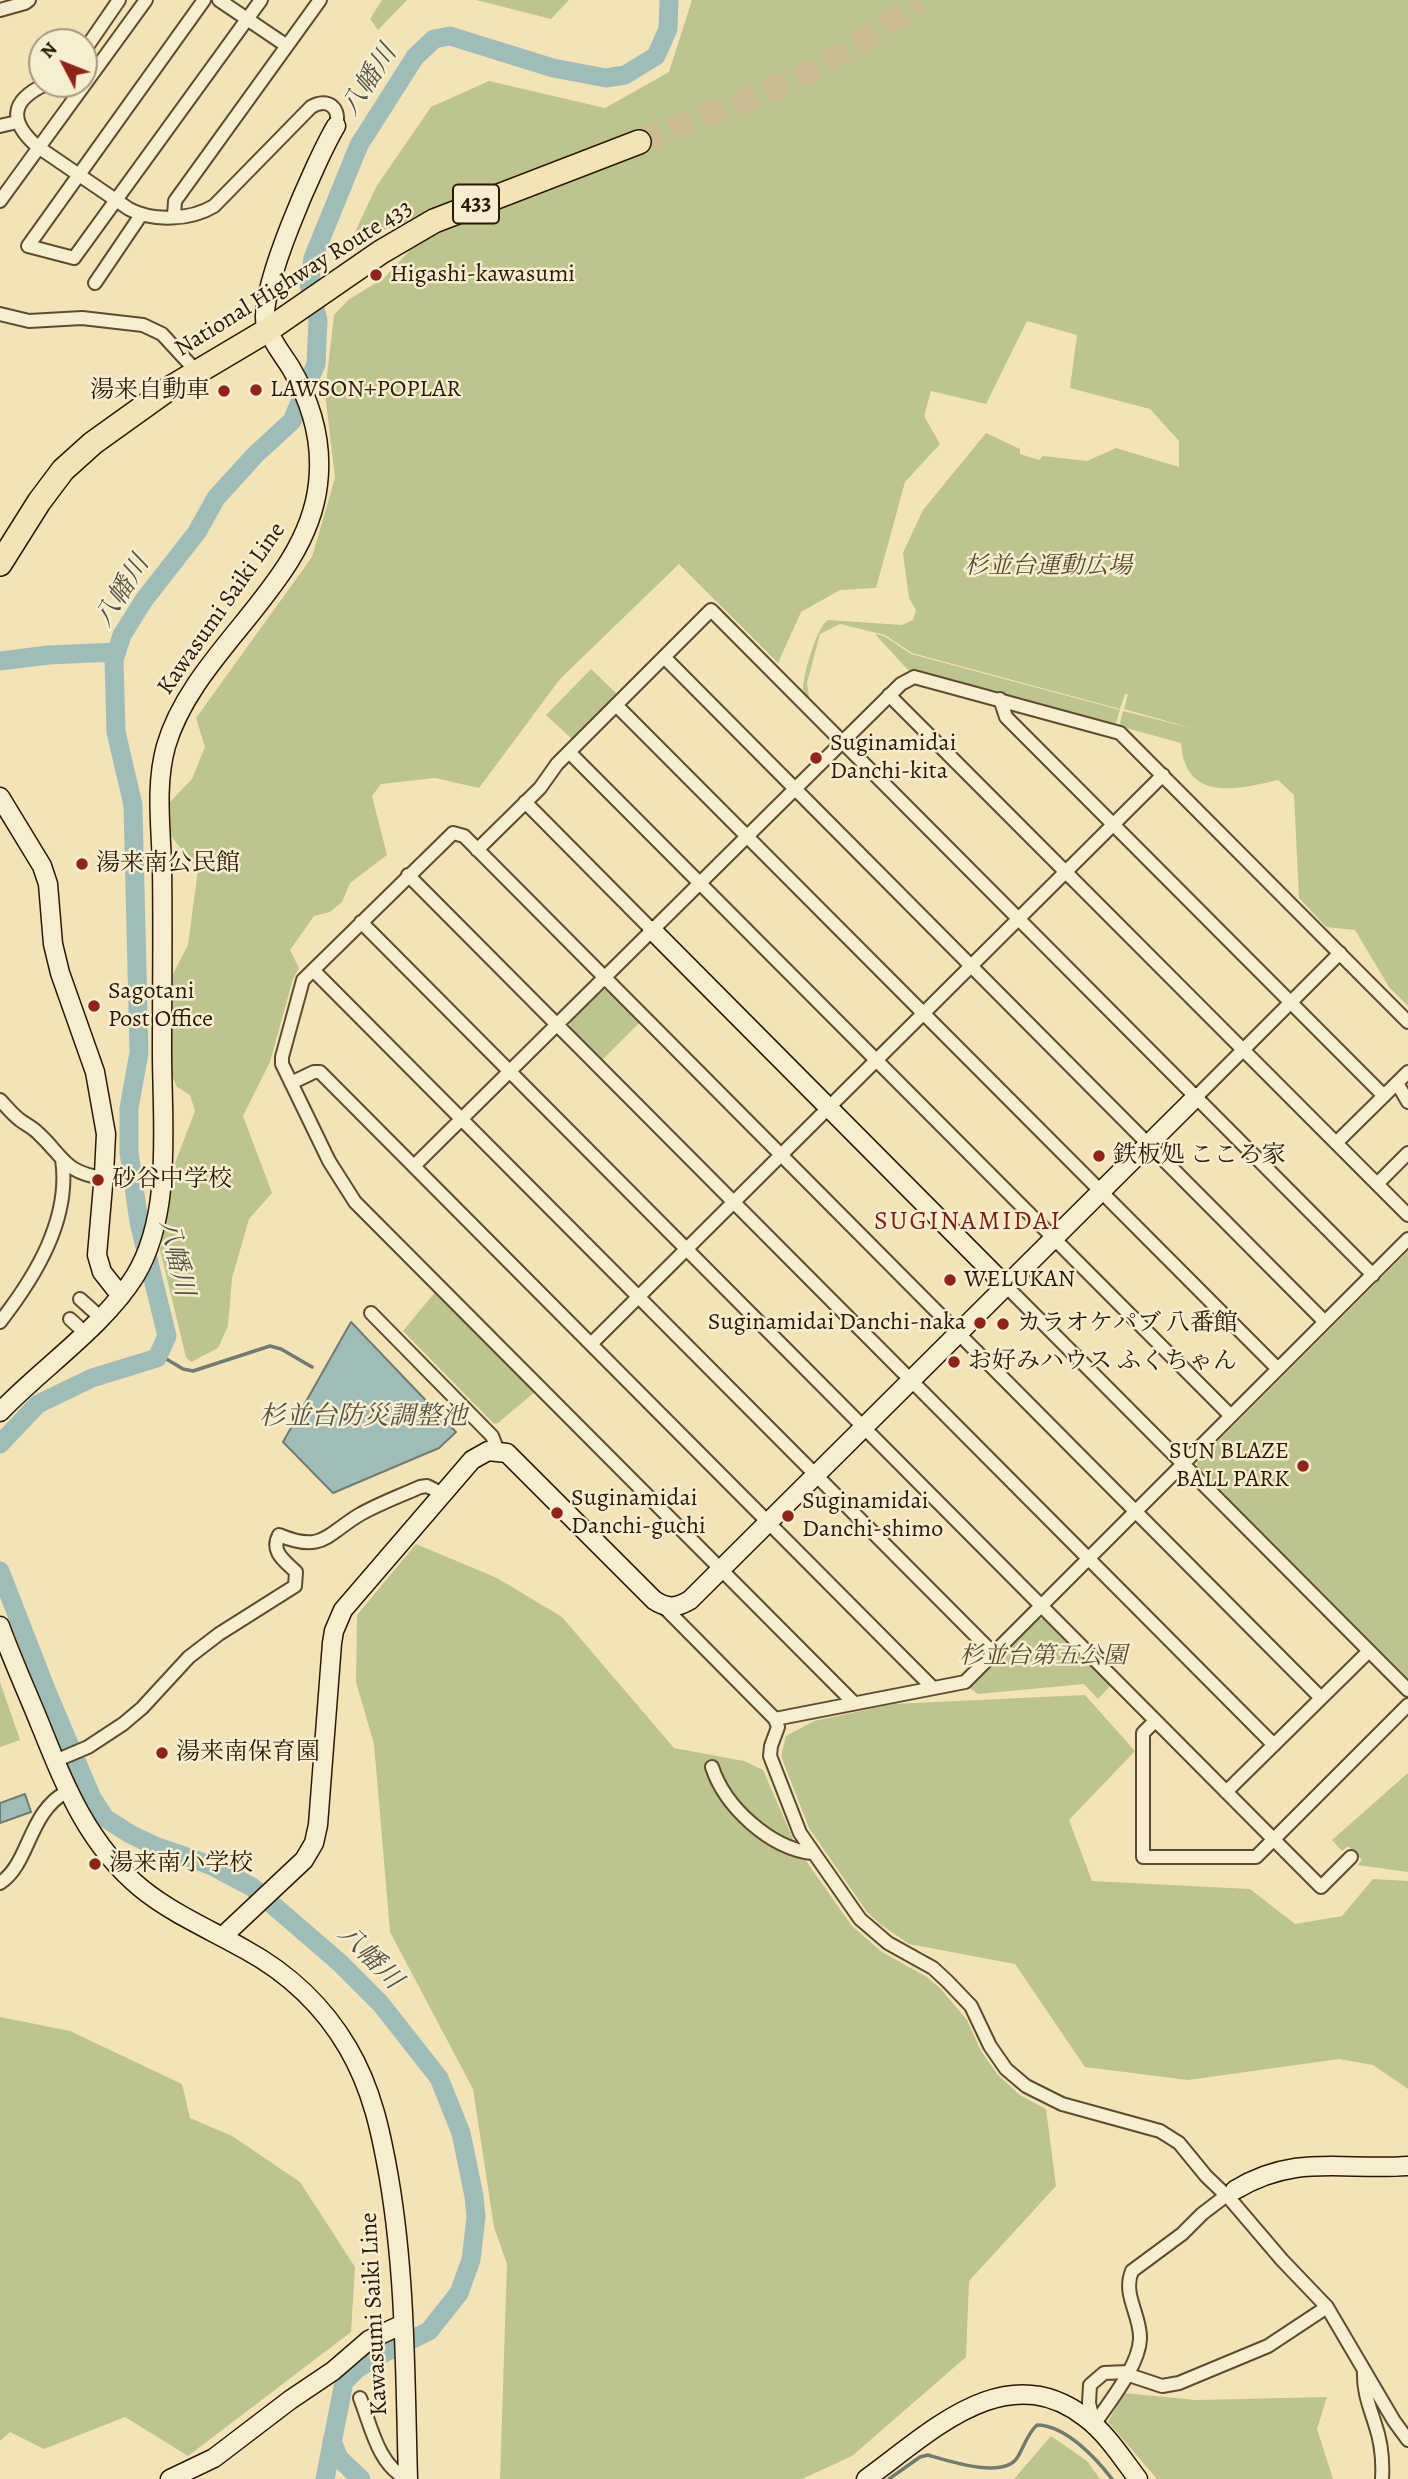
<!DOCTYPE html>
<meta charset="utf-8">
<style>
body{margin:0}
#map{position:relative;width:1408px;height:2479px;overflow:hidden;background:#f3e4b7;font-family:Alegreya,serif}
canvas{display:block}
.north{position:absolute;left:28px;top:28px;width:70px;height:70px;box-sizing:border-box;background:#f7edd0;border:2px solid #a6987e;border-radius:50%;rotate:312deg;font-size:19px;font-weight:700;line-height:28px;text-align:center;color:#2c1902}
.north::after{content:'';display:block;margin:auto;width:24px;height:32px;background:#8f2418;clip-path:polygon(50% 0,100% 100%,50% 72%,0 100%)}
</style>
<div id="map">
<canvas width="1408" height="2479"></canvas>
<div class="north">N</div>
</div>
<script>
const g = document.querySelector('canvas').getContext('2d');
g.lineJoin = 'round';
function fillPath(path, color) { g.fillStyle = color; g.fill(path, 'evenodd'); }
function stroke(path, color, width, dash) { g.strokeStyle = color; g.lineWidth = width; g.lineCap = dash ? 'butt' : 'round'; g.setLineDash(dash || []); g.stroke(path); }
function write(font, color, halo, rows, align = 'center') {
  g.font = font + ' Alegreya,"Noto Serif JP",serif'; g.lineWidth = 5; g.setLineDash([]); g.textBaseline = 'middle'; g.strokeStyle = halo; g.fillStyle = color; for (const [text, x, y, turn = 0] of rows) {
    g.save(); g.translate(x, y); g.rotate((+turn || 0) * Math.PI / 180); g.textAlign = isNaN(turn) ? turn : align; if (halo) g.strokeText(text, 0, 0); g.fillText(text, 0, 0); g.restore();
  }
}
const green = new Path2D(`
 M 382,0 L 407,0 L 378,30 L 370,19 Z
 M 476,0 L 569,0 L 551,19 Z
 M 692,0 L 1408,0 L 1408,1006 L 1389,987 L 1355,930 L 1326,927 L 1299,898 L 1294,795 L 1278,780 C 1236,790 1185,802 1181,743 L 1119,726 L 1123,711 L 1195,729 L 1124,709 L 1128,694 L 1125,694 L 1120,709 L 912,653 L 885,635 L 840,624 L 820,634 L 807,683 L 810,703 C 806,698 803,694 803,688 C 804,673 816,628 828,620 L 902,625 L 913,620 L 916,610 L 909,598 L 903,553 L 923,510 L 986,433 L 1020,449 L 1020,454 L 1039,460 L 1043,456 L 1087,461 L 1116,448 L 1179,467 L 1179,441 L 1150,409 L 1070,388 L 1077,335 L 1027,321 L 986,404 L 931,391 L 924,416 L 940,444 L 905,482 L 876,588 L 840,590 L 801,612 L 778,663 L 679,564 L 560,679 L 479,788 L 435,778 L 381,784 L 372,796 L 387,855 L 350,883 L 342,902 L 330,912 L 314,916 L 290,950 L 299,968 L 293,979 L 270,1062 L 243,1116 L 272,1193 L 249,1219 L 232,1278 L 228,1326 L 218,1348 L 191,1362 L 186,1357 L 160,1250 L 167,1216 L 170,1176 L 195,1111 L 190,1095 L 177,1087 L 169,1070 L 173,974 L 188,945 L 198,870 L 171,836 L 170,802 L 192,779 L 205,747 L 196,718 L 312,557 L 335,478 L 325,393 L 334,315 L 348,300 L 384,278 L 424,235 L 422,218 L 376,232 L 344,256 L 376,187 L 431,107 L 489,81 L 605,108 L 669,72 Z
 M 875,634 L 884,636 L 911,654 L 1120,710 L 1115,726 L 908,670 Z
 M 591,669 L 617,694 L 572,739 L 546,715 Z
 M 601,990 L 611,990 L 641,1021 L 600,1062 L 570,1031 L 570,1022 Z
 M 1408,1251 L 1408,1681 L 1197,1470 L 1197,1462 Z
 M 436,1291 L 536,1391 L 498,1423 L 494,1424 L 403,1331 Z
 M 416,1544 L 497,1578 L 562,1617 L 674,1748 L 744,1761 L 763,1770 L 797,1848 L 852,1926 L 882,1952 L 927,1977 L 940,1988 L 967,2020 L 981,2051 L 998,2075 L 1020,2095 L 1046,2109 L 1056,2186 L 969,2281 L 966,2357 L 852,2456 L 802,2479 L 500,2479 L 507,2264 L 494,2227 L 473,2089 L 390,1932 L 374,1744 L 356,1682 L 357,1615 Z
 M 1037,1619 L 1047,1619 L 1112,1684 L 1098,1699 L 1084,1684 L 978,1694 L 967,1686 L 971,1685 Z
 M 0,1682 L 20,1740 L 0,1747 Z
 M 1085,1695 L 1135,1751 L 1069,1820 L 1092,1881 L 1250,1889 L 1295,1924 L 1342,1916 L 1373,1879 L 1408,1881 L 1408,2089 L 1373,2065 L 1339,2059 L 1188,2080 L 1085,2067 L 1015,1964 L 909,1944 L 880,1924 L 867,1912 L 809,1828 L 781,1756 L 786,1736 L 814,1721 L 893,1704 Z
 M 1408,1773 L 1408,1872 L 1358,1865 L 1362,1860 L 1348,1846 L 1342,1851 L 1332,1840 Z
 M 0,2017 L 70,2031 L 182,2084 L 190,2118 L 232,2136 L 300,2182 L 355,2267 L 351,2332 L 188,2456 L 125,2417 L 44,2449 L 10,2432 L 0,2441 Z
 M 1124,2393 L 1196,2400 L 1327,2397 L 1317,2429 L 1333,2479 L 1157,2479 L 1108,2422 Z
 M 1051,2436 L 1087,2461 L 1100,2479 L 1014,2479 Z`);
const water = new Path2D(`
 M 351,1322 L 456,1432 L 439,1448 L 333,1493 L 283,1442 Z
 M 25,1794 L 31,1812 L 0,1823 L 0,1803 Z`);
const stream = new Path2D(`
 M 158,1354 L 183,1369 L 193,1371 L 270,1346 L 281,1349 L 312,1367
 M 889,2479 L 920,2457 L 928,2455 C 949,2461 1003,2479 1017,2458 C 1024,2447 1027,2434 1037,2425 C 1065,2425 1096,2458 1112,2479`);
const river = new Path2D(`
 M 0,661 L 48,655 L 117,652
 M 0,1444 L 38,1404 L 92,1378 L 157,1358 L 167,1336 L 139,1222 L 129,1152 L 129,1108 L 139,1053 L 133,805 L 116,732 L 114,660 L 122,635 L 144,600 L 197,532 L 216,498 L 255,455 L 292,421 L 316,364 L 318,320 L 309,285 L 313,258 L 359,145 L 415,57 L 434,39 L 450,36 L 553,68 L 606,78 L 625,75 L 656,56 L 668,29 L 669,0
 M 0,1571 L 47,1692 L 92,1798 L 105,1818 L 130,1834 L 155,1846 L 210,1865 L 252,1887 L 340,1963 L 380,2003 L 439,2078 L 461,2133 L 474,2196 L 476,2217 L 471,2260 L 459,2293 L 429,2331 L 376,2357 L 357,2369 L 344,2382 L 325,2479
 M 332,2441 L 339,2458 L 361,2479`);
const highwayTunnel = new Path2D(`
 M 639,142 C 687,122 736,105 783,84 C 829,64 880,31 920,0`);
const street = new Path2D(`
 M 204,0 L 28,246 L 74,258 L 261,0
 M 219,0 L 287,46
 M 0,10 L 25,3 L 29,0
 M 84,51 L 119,0
 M 46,84 C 9,101 9,122 38,147 L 129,209 C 153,222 191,220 214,206 L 311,107 C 328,97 341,108 336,126
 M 0,126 L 17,122
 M 0,201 L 146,0
 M 174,216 L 175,201 L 320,0
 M 95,283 L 141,215
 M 0,314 L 29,321 L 82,318 L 143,325 L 162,334 L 197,372
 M 664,657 L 1325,1322
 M 889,695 L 1408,1215
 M 1000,699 L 1006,717 L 1384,1096
 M 616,705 L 1278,1369
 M 569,752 L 1231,1416
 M 525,802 L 652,930
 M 477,850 L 540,788 L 557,764 L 711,610 L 1373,1275
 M 408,875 L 1274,1745
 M 361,922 L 1321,1887 L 1351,1857
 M 313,970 L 993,1653
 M 291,1083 L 314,1072 L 320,1072 L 933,1688
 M 1397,1083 L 1408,1102
 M 1196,1097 L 1340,953
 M 0,1100 C 6,1106 12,1114 20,1120 C 25,1124 32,1127 38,1133 C 64,1157 64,1173 104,1178
 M 1336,1143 L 1408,1072
 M 414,1166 L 901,684 L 914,677 L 1120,733 L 1408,1022
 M 1377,1184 L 1408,1153
 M 1006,1286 L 1408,1690
 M 80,1299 L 100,1317
 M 371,1313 L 492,1436 L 498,1451
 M 70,1319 L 84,1332
 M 0,1322 C 35,1277 71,1219 62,1159
 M 591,1344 L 1163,775
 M 662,1605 L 775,1719 L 965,1682 L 1408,1239
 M 854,1703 L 355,1202 L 329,1161 L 282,1064 L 282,1057 L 303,980 L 453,833 L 464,836 L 1321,1698
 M 775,1719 L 778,1727 L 771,1746 L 770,1756 L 800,1833 L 860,1919 L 888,1943 L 933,1968 L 947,1981 L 971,2006 L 990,2046 L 1006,2069 L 1026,2086 L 1062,2104 L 1160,2131 L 1179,2143 L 1206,2176 L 1230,2199 L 1282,2260 L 1327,2307 L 1394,2421 L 1408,2440
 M 1155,1721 L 1143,1733 L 1143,1857 L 1256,1857 L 1408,1705
 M 55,1761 L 88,1747 L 123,1724 L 142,1708 L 189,1657 L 219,1634 L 295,1586 L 296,1572 C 285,1561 270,1552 279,1535 C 322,1553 326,1535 359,1515 C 378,1504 400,1496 420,1487 L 427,1486 L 443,1494
 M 712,1767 C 725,1807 770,1848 812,1853
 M 1226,1792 L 1369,1651
 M 0,1883 C 30,1864 28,1811 68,1791
 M 1364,2370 C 1363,2391 1369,2405 1375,2424 C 1381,2441 1383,2462 1382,2479
 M 1126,2374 L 1162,2386 L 1179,2383 L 1268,2346 L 1327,2307
 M 360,2398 C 371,2426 378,2465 407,2479
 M 1094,2424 L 1089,2403 L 1090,2385 L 1104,2373 L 1127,2372
 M 1094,2425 C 1109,2402 1139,2366 1140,2339 C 1141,2315 1122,2295 1132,2271 L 1182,2234 L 1202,2214 L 1232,2191`);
const secondary = new Path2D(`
 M 0,797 L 42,866 L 48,884 L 53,944 L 60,973 L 95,1072 L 106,1134 L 104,1174 L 97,1255 L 102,1272 L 121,1296
 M 652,930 L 1006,1286
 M 0,1412 C 42,1368 103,1327 135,1276 C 173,1214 162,1123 162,1052 C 162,990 163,929 162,867 C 161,827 155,785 166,746 C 194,650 307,585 318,484 C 323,442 312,404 291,368 C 283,355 271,341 266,325 C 256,294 317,158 336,126
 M 0,1626 C 12,1659 27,1692 40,1724 C 65,1786 88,1845 142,1889 C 173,1914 211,1930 246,1950 C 288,1973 324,2007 348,2048 C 372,2089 381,2132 389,2178 C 406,2278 405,2378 408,2479
 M 222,1937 L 304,1860 L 314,1843 L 318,1825 L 332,1643 L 334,1631 L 343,1610 L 472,1460 L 488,1451 L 507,1453 L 654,1600 C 667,1609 677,1608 690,1600 L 1196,1097
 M 1235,2190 C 1296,2153 1343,2171 1408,2166
 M 170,2479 L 214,2458 L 290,2400 L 333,2371 L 369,2340 L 403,2324
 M 866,2479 C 930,2433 1006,2355 1086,2418 C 1107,2434 1122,2458 1138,2479`);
const highway = new Path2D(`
 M 0,564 L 39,502 L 63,470 L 93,443 L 167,390 L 268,330 L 381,252 L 434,221 L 639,142`);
const markers = [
 [376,275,7,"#8f2418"],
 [256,390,7,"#8f2418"],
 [224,391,7,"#8f2418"],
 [816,758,7,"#8f2418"],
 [82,864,7,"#8f2418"],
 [94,1006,7,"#8f2418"],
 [1099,1156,7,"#8f2418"],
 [98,1180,7,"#8f2418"],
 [950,1280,7,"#8f2418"],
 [980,1323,7,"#8f2418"],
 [1003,1324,7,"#8f2418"],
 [954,1362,7,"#8f2418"],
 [1303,1466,7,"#8f2418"],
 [557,1513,7,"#8f2418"],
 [788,1516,7,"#8f2418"],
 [162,1753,7,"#8f2418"],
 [95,1864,7,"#8f2418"]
];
const shields = [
 [476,204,46]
];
const shieldNames = [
 ["433",476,204]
];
const poiNames = [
 ["Higashi-kawasumi",390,275],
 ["LAWSON+POPLAR",270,390],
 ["湯来自動車",210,391,"right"],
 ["Suginamidai",830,744],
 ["Danchi-kita",830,772],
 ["湯来南公民館",96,864],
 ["Sagotani",108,992],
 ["Post Office",108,1020],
 ["鉄板処 こころ家",1113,1156],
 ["砂谷中学校",112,1180],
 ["WELUKAN",964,1280],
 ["Suginamidai Danchi-naka",966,1323,"right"],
 ["カラオケパブ 八番館",1017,1324],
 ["お好みハウス ふくちゃん",968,1362],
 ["SUN BLAZE",1289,1452,"right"],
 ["BALL PARK",1289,1480,"right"],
 ["Suginamidai",571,1499],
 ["Danchi-guchi",571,1527],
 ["Suginamidai",802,1502],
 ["Danchi-shimo",802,1530],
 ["湯来南保育園",176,1753],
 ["湯来南小学校",109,1864]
];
const streetNames = [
 ["National Highway Route 433",294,279,-32],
 ["Kawasumi Saiki Line",222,609,-55],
 ["Kawasumi Saiki Line",375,2314,-93]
];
const parkNames = [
 ["杉並台運動広場",1048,567],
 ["杉並台第五公園",1043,1657]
];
const waterNames = [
 ["八幡川",370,81,-57],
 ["八幡川",123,592,-58],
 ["八幡川",175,1258,77],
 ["杉並台防災調整池",363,1418],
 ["八幡川",369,1958,45]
];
const neighbourhoodNames = [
 ["SUGINAMIDAI",968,1223]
];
fillPath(green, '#bdc48d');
fillPath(water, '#a0bcb9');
stroke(water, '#727b70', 2);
stroke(stream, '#727b70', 3.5);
stroke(river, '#a0bcb9', 19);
stroke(highwayTunnel, '#cbbb93', 23, [23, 11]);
stroke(street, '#5e4c2f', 16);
stroke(secondary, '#2c1902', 21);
stroke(highway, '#2c1902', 26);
stroke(street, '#f7edd0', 12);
stroke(secondary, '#f7edd0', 18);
stroke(highway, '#f3e4b7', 23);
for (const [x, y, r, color] of markers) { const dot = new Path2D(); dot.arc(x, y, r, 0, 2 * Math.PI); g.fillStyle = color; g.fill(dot); stroke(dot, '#f7edd0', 2.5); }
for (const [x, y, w] of shields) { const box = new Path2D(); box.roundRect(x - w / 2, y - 19.5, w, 39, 5); g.fillStyle = '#f7edd0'; g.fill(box); stroke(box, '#2c1902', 2); }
write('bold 23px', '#2c1902', null, shieldNames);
write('24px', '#2c1902', '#f7edd0', poiNames, 'left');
write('24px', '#2c1902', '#f7edd0', streetNames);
write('italic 24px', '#584c2c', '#f7edd0', parkNames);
write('italic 26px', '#555242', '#f7edd0', waterNames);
g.letterSpacing = '2px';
write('26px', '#7a1f14', '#f7edd0', neighbourhoodNames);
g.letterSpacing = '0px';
</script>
